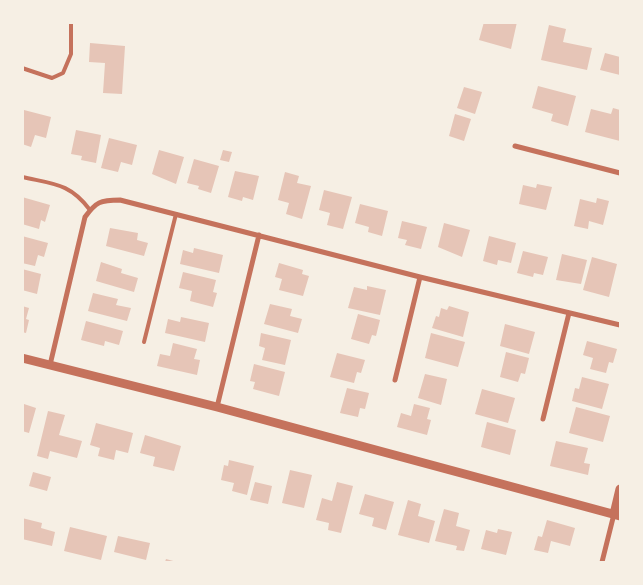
<!DOCTYPE html>
<style>
body{margin:0}
#map{position:relative;width:643px;height:585px;overflow:hidden;background:#f6efe4;font-family:"Golos Text",sans-serif}
canvas{display:block}
.frame{position:absolute;inset:0;border:24px solid #f6efe4;pointer-events:none}
</style>
<div id="map">
<canvas width="643" height="585"></canvas>
<div class="frame"></div>
</div>
<script>
const g = document.querySelector('canvas').getContext('2d');
g.lineJoin = 'round';
function fillPath(path, color) { g.fillStyle = color; g.fill(path, 'evenodd'); }
function stroke(path, color, width, dash) { g.strokeStyle = color; g.lineWidth = width; g.lineCap = dash ? 'butt' : 'round'; g.setLineDash(dash || []); g.stroke(path); }
const building = new Path2D(`
 M 484,22 L 517,22 L 511,49 L 479,40 Z
 M 549,25 L 566,29 L 563,42 L 592,48 L 587,70 L 541,60 Z
 M 90,43 L 125,46 L 122,94 L 103,93 L 105,63 L 89,62 Z
 M 605,53 L 620,57 L 620,75 L 600,70 Z
 M 538,86 L 576,96 L 568,126 L 551,121 L 553,114 L 532,108 Z
 M 464,87 L 482,92 L 475,114 L 457,108 Z
 M 613,108 L 620,110 L 620,141 L 585,132 L 591,109 L 611,114 Z
 M 24,110 L 51,117 L 46,138 L 35,135 L 31,147 L 22,144 Z
 M 455,114 L 471,119 L 464,141 L 449,136 Z
 M 76,130 L 101,135 L 96,163 L 81,160 L 82,156 L 71,154 Z
 M 109,138 L 137,145 L 132,165 L 121,162 L 118,172 L 101,168 Z
 M 159,150 L 184,157 L 176,184 L 152,174 Z
 M 223,150 L 232,152 L 229,162 L 220,160 Z
 M 194,159 L 219,166 L 211,193 L 198,189 L 199,186 L 187,183 Z
 M 235,171 L 259,176 L 253,200 L 243,197 L 242,201 L 228,197 Z
 M 285,172 L 299,176 L 297,183 L 311,186 L 302,219 L 286,214 L 289,203 L 278,200 Z
 M 537,184 L 552,187 L 546,210 L 519,204 L 523,185 L 536,188 Z
 M 324,190 L 352,197 L 343,229 L 327,225 L 330,213 L 319,210 Z
 M 22,197 L 50,205 L 45,222 L 41,220 L 39,229 L 22,224 Z
 M 597,198 L 609,201 L 603,225 L 589,221 L 588,229 L 574,226 L 580,199 L 596,203 Z
 M 360,204 L 388,211 L 382,236 L 368,232 L 369,227 L 355,223 Z
 M 402,221 L 427,227 L 421,249 L 405,245 L 407,240 L 398,238 Z
 M 444,223 L 470,230 L 462,257 L 438,247 Z
 M 110,228 L 138,233 L 137,240 L 148,243 L 144,256 L 106,246 Z
 M 22,236 L 48,243 L 44,257 L 38,255 L 35,266 L 22,263 Z
 M 489,236 L 516,243 L 511,263 L 498,260 L 497,265 L 483,261 Z
 M 194,248 L 223,255 L 219,273 L 180,264 L 183,250 L 193,253 Z
 M 523,251 L 548,257 L 543,275 L 534,273 L 533,277 L 517,273 Z
 M 562,254 L 587,260 L 581,284 L 556,280 Z
 M 592,257 L 617,264 L 609,297 L 583,290 Z
 M 101,262 L 122,269 L 121,273 L 138,278 L 134,292 L 96,281 Z
 M 279,263 L 303,270 L 302,274 L 309,276 L 303,296 L 279,290 L 282,279 L 275,277 Z
 M 22,269 L 41,274 L 37,294 L 22,290 Z
 M 183,272 L 216,280 L 213,292 L 217,293 L 213,307 L 190,301 L 192,291 L 179,288 Z
 M 367,286 L 386,290 L 380,315 L 348,308 L 354,287 L 367,290 Z
 M 93,293 L 118,299 L 116,305 L 131,308 L 127,321 L 88,311 Z
 M 270,304 L 292,309 L 290,316 L 302,319 L 298,333 L 264,324 Z
 M 22,306 L 29,308 L 26,319 L 29,320 L 26,333 L 22,332 Z
 M 449,306 L 469,312 L 463,337 L 432,328 L 436,316 L 439,317 L 441,308 L 447,310 Z
 M 358,314 L 380,320 L 376,336 L 372,335 L 369,344 L 351,339 Z
 M 181,317 L 209,323 L 205,342 L 165,333 L 168,319 L 180,322 Z
 M 86,321 L 123,331 L 119,345 L 105,341 L 104,346 L 81,340 Z
 M 505,324 L 535,332 L 529,354 L 500,346 Z
 M 261,333 L 291,340 L 285,365 L 262,360 L 265,348 L 259,346 Z
 M 431,333 L 465,342 L 458,367 L 425,358 Z
 M 587,341 L 617,349 L 613,363 L 609,362 L 606,373 L 590,369 L 593,358 L 583,355 Z
 M 173,343 L 197,349 L 194,359 L 200,360 L 197,375 L 157,366 L 160,354 L 170,356 Z
 M 506,352 L 529,358 L 525,374 L 521,373 L 518,382 L 500,377 Z
 M 337,353 L 365,360 L 361,373 L 357,372 L 354,383 L 330,377 Z
 M 254,364 L 285,372 L 279,396 L 253,389 L 255,382 L 250,381 Z
 M 425,374 L 447,379 L 441,405 L 418,398 Z
 M 582,377 L 609,384 L 602,409 L 572,401 L 575,388 L 579,389 Z
 M 347,388 L 369,393 L 365,409 L 360,408 L 358,417 L 340,413 Z
 M 482,389 L 515,398 L 508,423 L 475,414 Z
 M 24,404 L 36,408 L 29,433 L 22,431 Z
 M 414,404 L 430,408 L 427,419 L 431,420 L 427,435 L 397,427 L 401,413 L 411,416 Z
 M 576,407 L 610,416 L 603,442 L 569,433 Z
 M 48,411 L 65,415 L 59,435 L 82,441 L 77,458 L 50,451 L 48,459 L 37,456 Z
 M 487,422 L 516,430 L 510,455 L 481,447 Z
 M 96,423 L 133,433 L 128,453 L 116,450 L 114,460 L 98,456 L 100,448 L 90,445 Z
 M 145,435 L 181,446 L 174,471 L 153,466 L 155,457 L 140,453 Z
 M 556,441 L 588,448 L 584,463 L 590,464 L 588,475 L 550,466 Z
 M 229,460 L 254,466 L 247,495 L 232,491 L 234,483 L 221,480 L 224,465 L 228,466 Z
 M 290,470 L 312,475 L 304,508 L 282,503 Z
 M 33,472 L 51,477 L 47,491 L 29,486 Z
 M 255,482 L 272,486 L 268,504 L 250,500 Z
 M 337,482 L 353,486 L 341,533 L 328,530 L 329,523 L 316,520 L 322,498 L 332,501 Z
 M 365,494 L 394,502 L 386,530 L 372,526 L 374,518 L 359,514 Z
 M 408,500 L 421,504 L 418,516 L 435,521 L 429,543 L 398,535 Z
 M 444,509 L 459,513 L 456,526 L 470,530 L 464,551 L 456,550 L 457,546 L 435,541 Z
 M 22,518 L 42,523 L 41,528 L 55,532 L 52,546 L 22,539 Z
 M 547,520 L 575,528 L 570,546 L 551,541 L 548,553 L 534,550 L 538,536 L 542,537 Z
 M 70,527 L 107,536 L 101,560 L 64,551 Z
 M 498,529 L 512,532 L 506,555 L 481,549 L 486,530 L 497,533 Z
 M 118,536 L 150,543 L 146,560 L 114,552 Z
 M 166,559 L 177,562 L 165,562 Z`);
const service = new Path2D(`
 M 22,68 L 52,78 L 63,73 L 71,54 L 71,22
 M 22,177 C 53,184 70,183 90,210
 M 144,342 L 176,214`);
const minor = new Path2D(`
 M 515,146 L 620,173
 M 50,365 L 85,217 C 96,202 100,200 120,200 L 420,277 L 620,325
 M 395,380 L 420,277
 M 217,407 L 259,235
 M 543,419 L 569,313
 M 602,562 L 614,514`);
const tertiary = new Path2D(`
 M 22,358 L 217,407 L 620,516
 M 614,514 L 620,489`);
fillPath(building, '#e6c5b7');
stroke(service, '#c5725c', 4);
stroke(minor, '#c5725c', 5);
stroke(tertiary, '#c5725c', 9);
</script>
